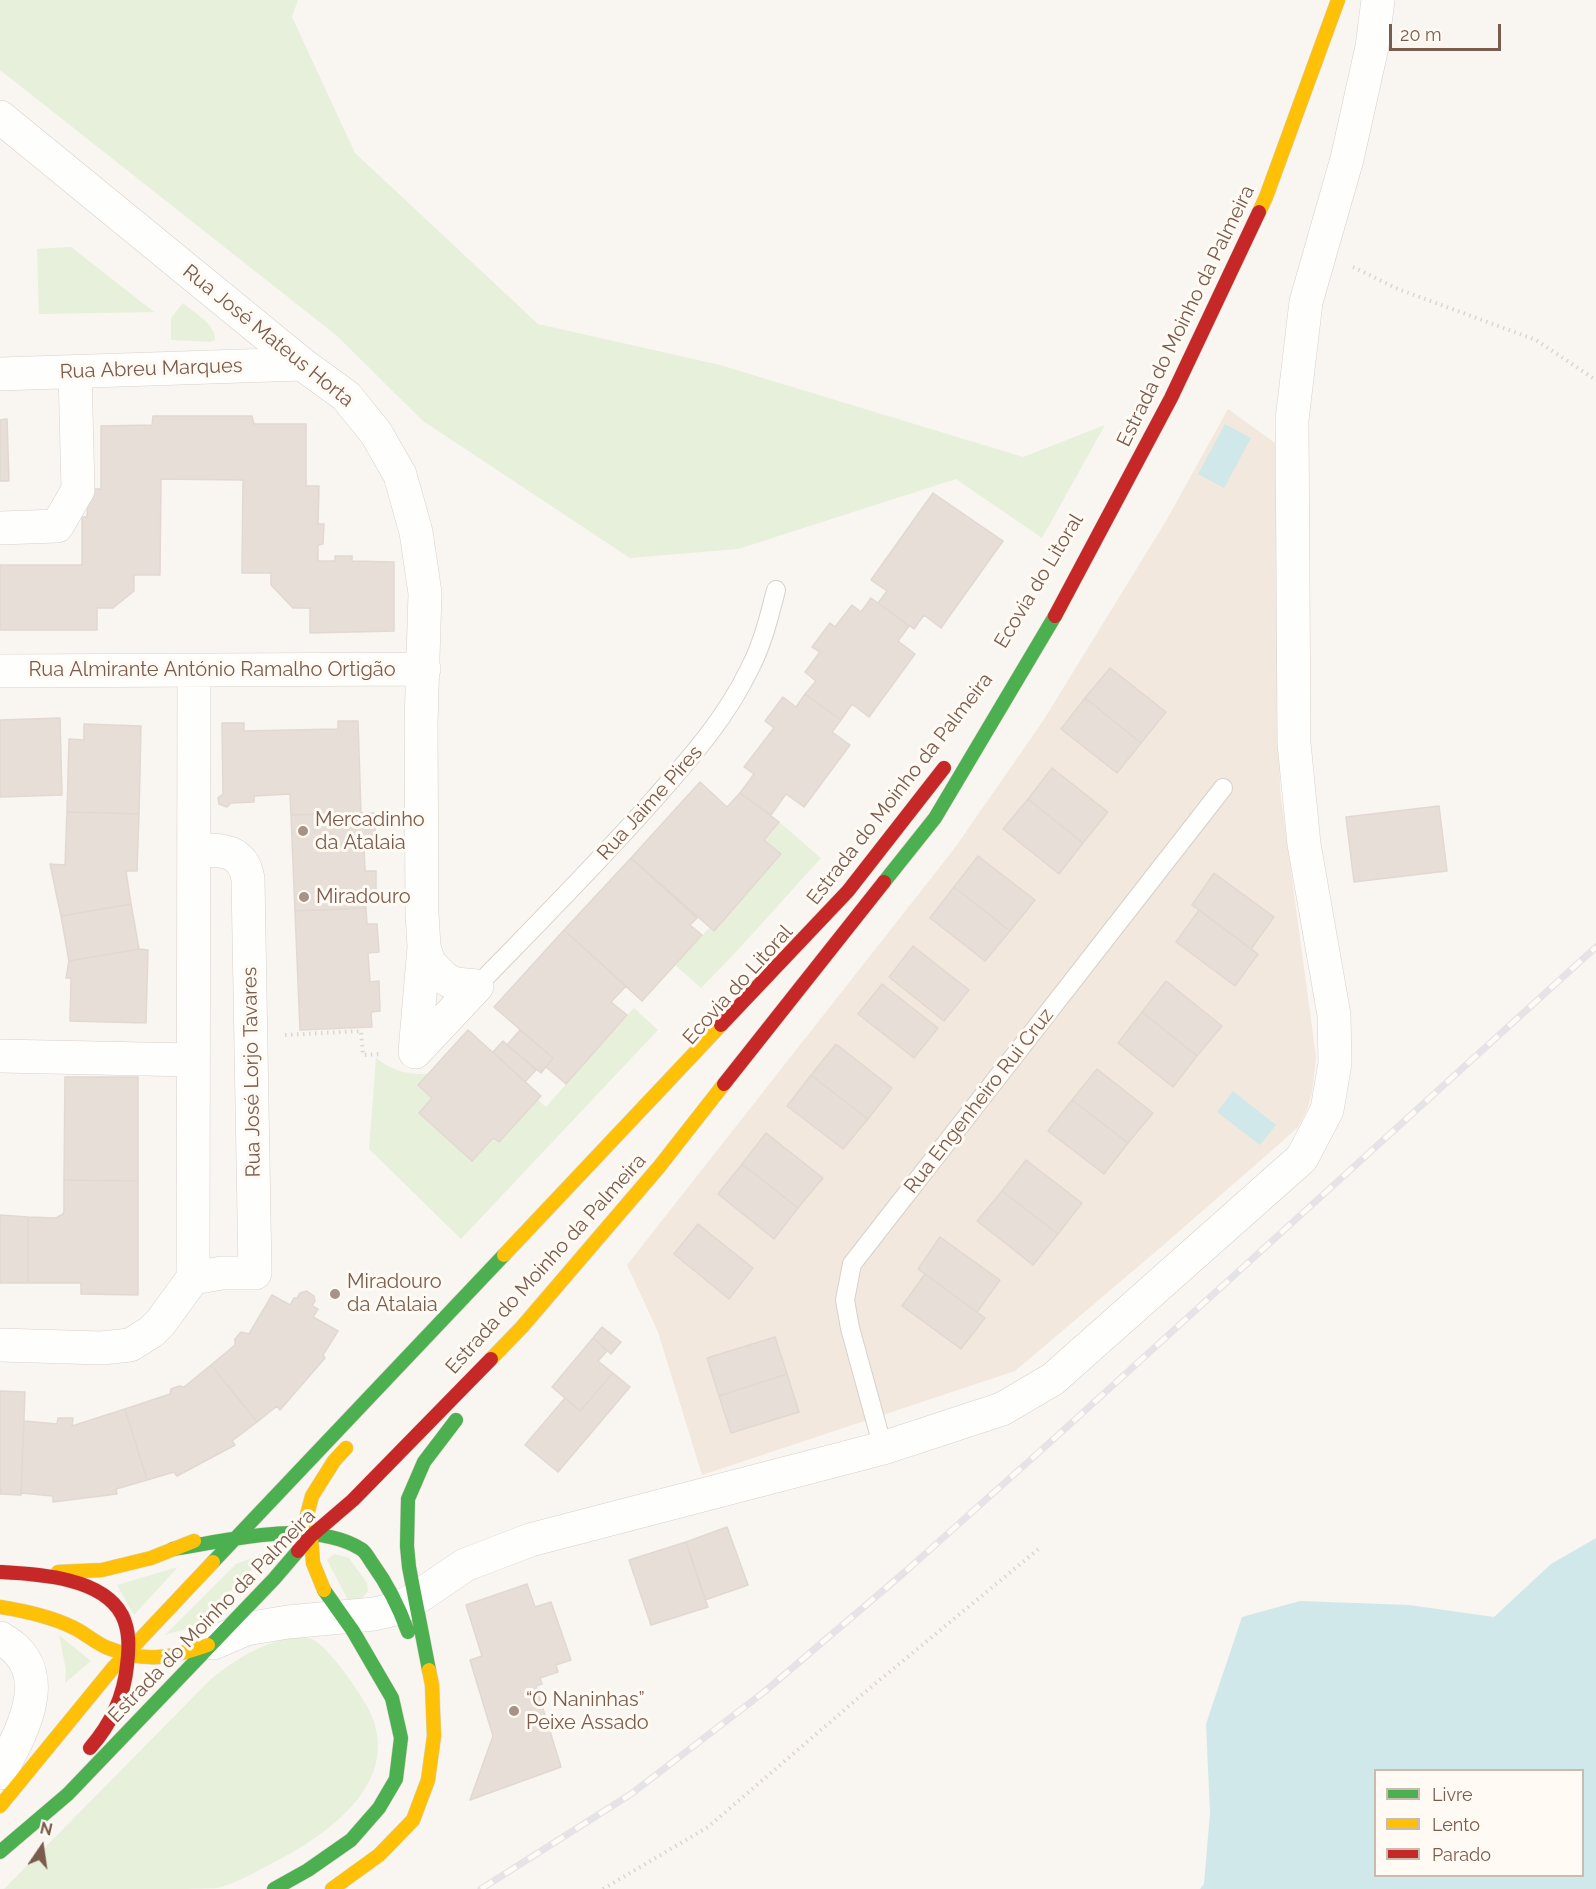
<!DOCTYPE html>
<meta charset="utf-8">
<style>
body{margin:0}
#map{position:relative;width:1596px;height:1889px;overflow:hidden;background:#f9f5f0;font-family:Raleway,sans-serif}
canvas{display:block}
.legend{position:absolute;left:1374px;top:1769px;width:210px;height:108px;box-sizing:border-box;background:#fffaf3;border:2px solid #cabbb1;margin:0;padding:8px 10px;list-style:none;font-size:18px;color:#7a5c4d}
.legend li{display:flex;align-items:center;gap:12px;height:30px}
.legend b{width:30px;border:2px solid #cabbb1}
.north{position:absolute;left:12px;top:1817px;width:60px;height:60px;-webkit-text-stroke:4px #fffaf3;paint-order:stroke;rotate:13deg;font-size:16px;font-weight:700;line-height:24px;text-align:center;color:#7a5c4d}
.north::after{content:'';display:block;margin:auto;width:21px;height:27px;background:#7a5c4d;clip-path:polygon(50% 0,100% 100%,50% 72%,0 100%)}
.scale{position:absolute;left:1389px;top:24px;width:112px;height:27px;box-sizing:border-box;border:3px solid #7a5c4d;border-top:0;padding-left:8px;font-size:18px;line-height:21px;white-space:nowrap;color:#7a5c4d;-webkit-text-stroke:4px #fffaf3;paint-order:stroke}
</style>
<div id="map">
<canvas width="1596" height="1889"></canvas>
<ul class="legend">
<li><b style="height:8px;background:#4caf50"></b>Livre</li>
<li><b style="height:8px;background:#ffc107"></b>Lento</li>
<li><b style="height:8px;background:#c62828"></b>Parado</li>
</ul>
<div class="north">N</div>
<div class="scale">20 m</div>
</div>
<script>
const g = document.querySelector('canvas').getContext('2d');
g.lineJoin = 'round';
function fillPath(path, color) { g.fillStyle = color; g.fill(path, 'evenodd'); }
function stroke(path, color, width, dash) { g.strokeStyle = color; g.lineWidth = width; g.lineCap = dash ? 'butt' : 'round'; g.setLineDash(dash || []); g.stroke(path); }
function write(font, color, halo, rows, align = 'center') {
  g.font = font + ' Raleway,sans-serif'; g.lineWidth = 6; g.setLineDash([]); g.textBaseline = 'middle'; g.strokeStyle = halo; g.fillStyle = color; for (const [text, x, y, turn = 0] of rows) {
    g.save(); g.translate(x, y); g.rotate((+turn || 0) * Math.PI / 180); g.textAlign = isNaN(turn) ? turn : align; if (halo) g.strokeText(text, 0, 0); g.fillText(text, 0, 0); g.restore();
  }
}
const residential = new Path2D(`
 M 1228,409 L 1275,443 L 1280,790 L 1316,1057 L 1312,1093 L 1307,1110 L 1298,1127 L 1277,1146 L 1160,1248 L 1015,1371 L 702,1475 L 658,1332 L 627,1265 L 954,849 L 1043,721 L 1166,521 Z`);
const green = new Path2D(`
 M 0,0 L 298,0 L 292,17 L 355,153 L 538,324 L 720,365 L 1023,457 L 1105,425 L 1042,538 L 956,479 L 738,549 L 630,558 L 423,421 L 336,335 L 0,70 Z
 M 71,247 L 154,312 L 39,314 L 37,249 Z
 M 183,303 C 193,312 217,325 215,340 L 210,342 L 171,340 L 171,318 Z
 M 779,822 L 821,858 L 736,952 L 701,988 L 675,965 L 709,928 L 714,931 L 781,855 L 764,840 Z
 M 634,1008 L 658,1030 L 461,1239 L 369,1149 L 376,1058 C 391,1070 408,1075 428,1074 L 418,1085 L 432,1098 L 499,1142 L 538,1100 L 546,1107 Z
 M 271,1551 L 195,1626 L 165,1635 L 236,1564 Z
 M 334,1554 L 349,1558 L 367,1583 L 368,1591 L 361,1600 L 348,1600 L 327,1560 Z
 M 178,1567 L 134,1615 L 117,1585 Z
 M 59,1635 L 91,1661 L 65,1683 L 66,1670 Z
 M 303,1637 C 306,1638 309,1638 312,1639 C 329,1647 363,1696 371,1714 C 402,1786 323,1838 267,1866 C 252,1874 234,1884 217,1888 C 203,1889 174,1889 158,1889 C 107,1889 55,1889 4,1889 L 210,1680 C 235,1659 269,1638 303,1637 Z`);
const water = new Path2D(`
 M 1225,424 L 1251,438 L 1224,488 L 1198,474 Z
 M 1233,1091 L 1276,1125 L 1260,1145 L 1217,1112 Z
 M 1596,1538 L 1596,1889 L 1200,1889 L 1204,1884 L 1210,1813 L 1206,1724 L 1242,1617 L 1300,1601 L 1409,1605 L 1494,1617 L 1551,1564 ZM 1376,1770 L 1582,1770 L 1582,1876 L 1376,1876 Z`);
const building = new Path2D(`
 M 153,416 L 252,416 L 254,424 L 306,424 L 306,486 L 319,486 L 318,524 L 324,524 L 323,544 L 318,545 L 318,561 L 335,561 L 335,556 L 352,556 L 352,561 L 394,562 L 394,631 L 310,633 L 310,608 L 293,608 L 271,585 L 271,573 L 242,573 L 243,480 L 161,479 L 160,575 L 134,575 L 134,591 L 113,608 L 97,608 L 97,630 L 0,630 L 0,565 L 82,565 L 82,517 L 87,517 L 88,489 L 101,489 L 101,426 L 152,425 Z
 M 7,419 L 9,481 L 0,481 L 0,420 Z
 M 933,493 L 1003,541 L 941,628 L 924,615 L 914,629 L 878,603 L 887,591 L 871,580 Z
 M 871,598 L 909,626 L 898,641 L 915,654 L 869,717 L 852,704 L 841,720 L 805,694 L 816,681 L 805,672 L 820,652 L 812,647 L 830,623 L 835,627 L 852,605 L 861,612 Z
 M 1110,668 L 1166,712 L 1141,743 L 1085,698 Z
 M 805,694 L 841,720 L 832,732 L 850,745 L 804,807 L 786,794 L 771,815 L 740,793 L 754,774 L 744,767 L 774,728 L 765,721 L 783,697 L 796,707 Z
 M 1085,698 L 1141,743 L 1117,773 L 1061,729 Z
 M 60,718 L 62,795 L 0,797 L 0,720 Z
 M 338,721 L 358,721 L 361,813 L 291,815 L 290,794 L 254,796 L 254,802 L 231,803 L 227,807 L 219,804 L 218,798 L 223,794 L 222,723 L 244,723 L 244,731 L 338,729 Z
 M 84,724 L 141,726 L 139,814 L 67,812 L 69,739 L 84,740 Z
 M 1052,768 L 1108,812 L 1083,843 L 1028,799 Z
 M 700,782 L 727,807 L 740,793 L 779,822 L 764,840 L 781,854 L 714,931 L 631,858 Z
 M 1028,799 L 1083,843 L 1059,874 L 1003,829 Z
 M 1439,806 L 1447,871 L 1354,882 L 1346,817 Z
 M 67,812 L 139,814 L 137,871 L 126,871 L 131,904 L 61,916 L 50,864 L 65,865 Z
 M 361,813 L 374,813 L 376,844 L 364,846 L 365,871 L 376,871 L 376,895 L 365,896 L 366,908 L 295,911 L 291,815 Z
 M 978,856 L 1035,900 L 1010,931 L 954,887 Z
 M 631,858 L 697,918 L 690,925 L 702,935 L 642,1001 L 564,930 Z
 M 1214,873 L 1274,917 L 1251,949 L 1192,905 Z
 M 954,887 L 1010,931 L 985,961 L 930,918 Z
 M 131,904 L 139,949 L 69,961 L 61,916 Z
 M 366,908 L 367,924 L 377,924 L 379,952 L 368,953 L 370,982 L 379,981 L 380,1011 L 371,1012 L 372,1027 L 300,1030 L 295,911 Z
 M 1199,910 L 1258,954 L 1235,986 L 1176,942 Z
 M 564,930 L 626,986 L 611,1002 L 627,1015 L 566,1084 L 546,1067 L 553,1058 L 494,1007 Z
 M 913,946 L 969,990 L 944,1021 L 889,977 Z
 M 139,949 L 148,950 L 146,1023 L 70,1021 L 71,978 L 66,978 L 69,961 Z
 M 1166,981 L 1222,1026 L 1197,1056 L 1142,1012 Z
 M 882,984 L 938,1028 L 914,1058 L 858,1014 Z
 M 1142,1012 L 1197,1056 L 1173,1087 L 1118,1043 Z
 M 468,1030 L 541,1096 L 499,1142 L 493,1138 L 472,1161 L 419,1113 L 432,1098 L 418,1085 Z
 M 520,1030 L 553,1058 L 541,1073 L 507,1045 Z
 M 503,1041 L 536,1070 L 525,1082 L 493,1052 Z
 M 836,1044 L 892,1088 L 868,1119 L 811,1075 Z
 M 1097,1069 L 1153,1113 L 1128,1143 L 1072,1100 Z
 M 811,1075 L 868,1119 L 843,1149 L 787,1106 Z
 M 65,1077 L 138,1077 L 138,1181 L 64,1180 Z
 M 1072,1100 L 1128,1143 L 1104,1174 L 1048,1131 Z
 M 766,1133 L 823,1178 L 798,1208 L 742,1164 Z
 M 1026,1160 L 1082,1203 L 1058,1234 L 1002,1191 Z
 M 742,1164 L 798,1208 L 774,1239 L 718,1194 Z
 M 64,1180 L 138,1181 L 138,1295 L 81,1294 L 81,1283 L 28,1283 L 28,1217 L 56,1218 L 63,1214 L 64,1211 Z
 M 1002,1191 L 1058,1234 L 1033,1265 L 977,1221 Z
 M 0,1215 L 28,1217 L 28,1283 L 0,1283 Z
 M 698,1224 L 753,1268 L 729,1299 L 674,1254 Z
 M 940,1237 L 1000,1280 L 977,1312 L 918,1269 Z
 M 925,1274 L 985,1318 L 961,1349 L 902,1306 Z
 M 307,1291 L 314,1296 L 315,1301 L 312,1306 L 318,1309 L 313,1317 L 338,1331 L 323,1355 L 325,1358 L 280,1410 L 277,1406 L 257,1422 L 211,1365 L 235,1345 L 235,1339 L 241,1332 L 249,1334 L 272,1295 L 290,1305 L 294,1298 L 297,1298 L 300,1293 Z
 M 602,1327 L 621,1342 L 611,1354 L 593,1338 Z
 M 775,1337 L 787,1374 L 719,1396 L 707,1358 Z
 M 593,1338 L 607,1351 L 598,1361 L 613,1373 L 580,1411 L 552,1387 Z
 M 211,1365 L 257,1422 L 232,1441 L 235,1445 L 177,1476 L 174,1472 L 147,1480 L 125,1409 L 170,1394 L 171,1389 L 179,1386 L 184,1387 Z
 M 613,1373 L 630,1387 L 558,1472 L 525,1445 L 565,1398 L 580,1411 Z
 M 787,1374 L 799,1412 L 731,1433 L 719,1396 Z
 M 0,1391 L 25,1392 L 21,1495 L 0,1494 Z
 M 125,1409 L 147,1480 L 116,1489 L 117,1494 L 53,1502 L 53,1496 L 21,1493 L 24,1421 L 57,1424 L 58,1418 L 73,1418 L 72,1426 Z
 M 727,1527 L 748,1585 L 705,1600 L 686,1542 Z
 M 686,1542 L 708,1607 L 651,1625 L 629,1560 Z
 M 527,1584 L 535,1607 L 551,1602 L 571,1660 L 556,1665 L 558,1672 L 540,1678 L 542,1684 L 536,1686 L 561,1767 L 470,1800 L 493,1736 L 470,1660 L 482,1656 L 466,1605 Z`);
const path = new Path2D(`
 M 1353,267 L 1398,289 L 1536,340 L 1596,380
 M 285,1035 L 361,1031 L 363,1055 L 381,1054
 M 603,1889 L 708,1827 L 864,1693 L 1041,1547`);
const lane = new Path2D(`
 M 477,986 C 537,924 599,862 656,797 C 692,756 726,718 750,668 C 763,643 769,617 776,590
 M 883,1448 L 850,1328 L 845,1300 L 852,1264 L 1223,788`);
const street = new Path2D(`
 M 0,117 L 302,364 L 346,396 L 376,433 L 400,475 L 416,532 L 425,593 L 421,724 L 422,913 L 424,947 L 429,963 L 444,978 L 455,984 L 477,986
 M 0,374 L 302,364
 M 0,528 L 57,526 L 78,490 L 75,372
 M 0,671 L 424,669
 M 424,947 L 415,1052 L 477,986
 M 0,1056 L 193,1060
 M 193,1278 L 222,1273 L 255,1273 L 248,879 C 243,848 220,850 195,850
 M 0,1345 L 102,1348 L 130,1345 L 151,1332 L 161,1322 L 193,1278 L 194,671
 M 0,1638 C 58,1670 22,1731 0,1773
 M 213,1643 L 246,1629 L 288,1622 L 374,1614 L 399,1608 L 415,1599 L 465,1565 L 530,1540 L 883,1448 L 1002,1409 L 1053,1379 L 1302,1158 L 1327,1110 L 1335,1063 L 1334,1015 L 1304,844 L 1294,743 L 1292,420 L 1306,302 L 1347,159 L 1372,47 L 1378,0`);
const fast = new Path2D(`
 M 884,882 L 935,818 L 1055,616
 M 173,1549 C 228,1541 311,1518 361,1549 C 366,1552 369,1559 372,1563 C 388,1585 399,1607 408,1632
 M 213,1562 L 504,1255
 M 429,1670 L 409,1567 L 407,1546 L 408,1499 L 424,1462 L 456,1420
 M 0,1852 L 68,1794 L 274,1579 L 298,1551
 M 274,1889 L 308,1870 L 351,1840 L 379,1808 L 396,1779 L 401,1738 L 392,1698 L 353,1631 L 324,1590`);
const slow = new Path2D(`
 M 1259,212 L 1266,197 L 1338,0
 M 504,1255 L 721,1025
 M 491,1359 L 522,1327 L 659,1167 L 724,1084
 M 58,1572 L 102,1570 L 151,1558 L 194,1541
 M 324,1590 L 313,1563 L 311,1536 L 307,1515 L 312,1496 L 334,1461 L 346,1448
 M 0,1607 C 25,1611 49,1616 72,1627 C 84,1632 95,1643 108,1648 C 146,1663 171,1658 208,1645
 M 0,1806 L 113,1668 L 213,1562
 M 332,1889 L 379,1855 L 413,1820 L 428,1780 L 434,1736 L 432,1685 L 429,1670`);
const jam = new Path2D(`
 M 1055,616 L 1171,398 L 1259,212
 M 721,1025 L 848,891 L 944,768
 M 724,1084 L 884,882
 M 298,1551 L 311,1536 L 353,1500 L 491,1359
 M 0,1572 C 37,1574 102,1577 122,1615 C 130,1631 129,1648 127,1665 C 124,1697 111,1724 90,1748`);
const rail = new Path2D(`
 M 481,1889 L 631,1794 L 764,1692 L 906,1571 L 1057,1436 L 1596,947`);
const markers = [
 [303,831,6,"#a69286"],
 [304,897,6,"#a69286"],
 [335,1294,6,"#a69286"],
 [514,1711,6,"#a69286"]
];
const streetNames = [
 ["Estrada do Moinho da Palmeira",1186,316,-64],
 ["Rua José Mateus Horta",268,336,39],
 ["Rua Abreu Marques",151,369,-2],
 ["Ecovia do Litoral",1039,581,-59],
 ["Rua Almirante António Ramalho Ortigão",212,670],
 ["Estrada do Moinho da Palmeira",900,789,-52],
 ["Rua Jaime Pires",650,803,-48],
 ["Ecovia do Litoral",738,985,-48],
 ["Rua José Lorjo Tavares",252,1072,-91],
 ["Rua Engenheiro Rui Cruz",979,1101,-52],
 ["Estrada do Moinho da Palmeira",546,1264,-48],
 ["Estrada do Moinho da Palmeira",212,1616,-46]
];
const poiNames = [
 ["Mercadinho",315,820],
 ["da Atalaia",315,843],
 ["Miradouro",316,897],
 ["Miradouro",347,1282],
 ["da Atalaia",347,1305],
 ["“O Naninhas”",526,1700],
 ["Peixe Assado",526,1723]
];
fillPath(residential, '#f2e8de');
fillPath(green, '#e7f0db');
fillPath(water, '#d0e8ea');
fillPath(building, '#e6ded7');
stroke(building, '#e2d8d2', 1.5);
stroke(lane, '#d7d1cb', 20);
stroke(street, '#d7d1cb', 34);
stroke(fast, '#d9d2cb', 15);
stroke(slow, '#d9d2cb', 15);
stroke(jam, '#d9d2cb', 15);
stroke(path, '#dcd5d0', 4, [1.5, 4.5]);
stroke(lane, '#fefefd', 18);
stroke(street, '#fefefd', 33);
stroke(fast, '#4caf50', 14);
stroke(slow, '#ffc107', 14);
stroke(jam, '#c62828', 14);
stroke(rail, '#e6e3e7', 7);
stroke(rail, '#fffaf3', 4.5, [14]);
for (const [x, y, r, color] of markers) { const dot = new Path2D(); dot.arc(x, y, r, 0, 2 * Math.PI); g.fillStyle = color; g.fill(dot); stroke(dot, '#fffaf3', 2); }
write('20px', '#7a5c4d', '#fffaf3', streetNames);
write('20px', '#7a5c4d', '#fffaf3', poiNames, 'left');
</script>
